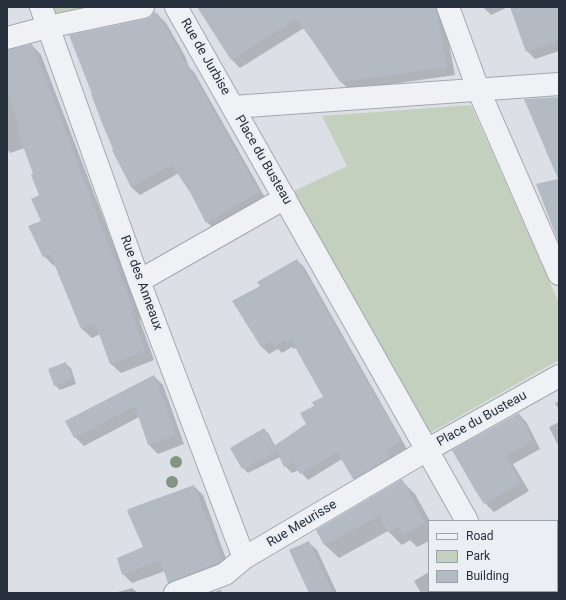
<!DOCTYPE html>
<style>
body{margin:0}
#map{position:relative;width:566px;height:600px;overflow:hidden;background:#dce0e6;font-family:Roboto,sans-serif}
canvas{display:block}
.frame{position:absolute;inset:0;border:8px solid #262f3c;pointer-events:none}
.legend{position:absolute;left:428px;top:520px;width:130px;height:72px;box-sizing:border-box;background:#ebeff4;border:1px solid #9ca2aa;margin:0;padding:5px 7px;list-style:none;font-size:12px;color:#262f3c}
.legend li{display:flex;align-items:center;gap:8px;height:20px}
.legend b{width:20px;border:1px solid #9ca2aa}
</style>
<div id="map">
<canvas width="566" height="600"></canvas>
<div class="frame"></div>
<ul class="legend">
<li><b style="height:5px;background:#eff1f5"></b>Road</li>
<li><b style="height:11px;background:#c3d0bd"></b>Park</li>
<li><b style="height:11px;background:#b4bac3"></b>Building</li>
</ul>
</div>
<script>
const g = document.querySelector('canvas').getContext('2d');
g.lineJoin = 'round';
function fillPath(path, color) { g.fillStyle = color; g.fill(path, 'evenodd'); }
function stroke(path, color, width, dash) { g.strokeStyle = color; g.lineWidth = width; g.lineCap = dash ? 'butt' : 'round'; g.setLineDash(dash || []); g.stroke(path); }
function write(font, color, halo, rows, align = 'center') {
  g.font = font + ' Roboto,sans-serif'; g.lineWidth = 4; g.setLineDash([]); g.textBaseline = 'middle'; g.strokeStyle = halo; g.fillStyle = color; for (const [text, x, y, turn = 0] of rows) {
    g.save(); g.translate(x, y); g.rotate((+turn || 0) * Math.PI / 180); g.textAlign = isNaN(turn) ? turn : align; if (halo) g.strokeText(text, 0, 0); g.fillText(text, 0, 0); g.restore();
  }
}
const green = new Path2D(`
 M 52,7 L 100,7 L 55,17 Z
 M 471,105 L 559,303 L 559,360 L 430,433 L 292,192 L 347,166 L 322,116 Z`);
const shadow = new Path2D(`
 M 200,7 L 442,7 L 455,75 L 350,90 L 341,82 L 304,28 L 240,68 L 232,60 Z
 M 483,7 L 508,7 L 491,15 Z
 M 511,7 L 559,7 L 559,51 L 535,59 L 527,51 Z
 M 158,15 L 166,23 L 185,56 L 189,67 L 194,72 L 267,201 L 215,230 L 207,222 L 192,194 L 179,173 L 140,195 L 131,187 L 113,150 L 146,20 Z
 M 32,45 L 41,55 L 142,319 L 140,321 L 154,360 L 121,373 L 111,364 L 100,334 L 92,338 L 82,329 L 56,265 L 54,266 L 44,256 L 40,196 L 34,174 L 25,148 L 10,153 L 7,149 L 7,51 Z
 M 297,260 L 304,267 L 407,449 L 393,458 L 361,486 L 354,479 L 342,459 L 308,480 L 299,470 L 292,473 L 285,466 L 280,457 L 248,473 L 243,468 L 264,429 L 269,434 L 275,446 L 307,424 L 324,397 L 296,348 L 294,349 L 292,347 L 282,353 L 278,349 L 269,354 L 262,347 L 234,302 L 261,287 Z
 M 66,364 L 71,368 L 76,384 L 60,390 L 55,385 Z
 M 154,376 L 163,385 L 184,444 L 158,454 L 149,445 L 139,417 L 84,446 L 75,437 Z
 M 559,401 L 559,410 L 555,403 Z
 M 519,414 L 527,423 L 540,449 L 513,464 L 529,491 L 494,512 L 485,503 Z
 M 559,422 L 559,447 L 549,427 Z
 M 402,481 L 415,494 L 430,521 L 429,541 L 417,547 L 410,540 L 402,545 L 388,531 L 339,558 L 325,545 L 317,530 Z
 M 194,486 L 203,495 L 230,570 L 178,591 L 169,582 L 165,571 L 132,583 L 123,574 Z
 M 308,542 L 317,550 L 337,593 L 310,593 Z
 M 559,559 L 559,593 L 548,593 L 546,592 L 544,593 L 530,593 L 528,591 L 557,591 L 557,560 Z
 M 429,572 L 429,591 L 470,591 L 471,593 L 421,593 L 414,581 Z
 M 132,588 L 138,593 L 118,593 L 118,592 Z
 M 220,590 L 223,593 L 213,593 Z`);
const building = new Path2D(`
 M 197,7 L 436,7 L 447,67 L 340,82 L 312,40 L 296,19 L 231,60 Z
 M 510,7 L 559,7 L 559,40 L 526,52 Z
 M 154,12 L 158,14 L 177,47 L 184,63 L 186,62 L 259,192 L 206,223 L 191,194 L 172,165 L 131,187 L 112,150 L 113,149 L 102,123 L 91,94 L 92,94 L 69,35 L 146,19 L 151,17 Z
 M 32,44 L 133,309 L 131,311 L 145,351 L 110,364 L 95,323 L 81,329 L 50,254 L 43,257 L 28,226 L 41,221 L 31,199 L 39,195 L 31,175 L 33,174 L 16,126 L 19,125 L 7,93 L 7,50 Z
 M 559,97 L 559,241 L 558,241 L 536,184 L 558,179 L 524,99 Z
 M 297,259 L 401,441 L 386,451 L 390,457 L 353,479 L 337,452 L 300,474 L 293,462 L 284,467 L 274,446 L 306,424 L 300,413 L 314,406 L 312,402 L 323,397 L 291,340 L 286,343 L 285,340 L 274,347 L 272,341 L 261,347 L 232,301 L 260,286 L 257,282 Z
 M 66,362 L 72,379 L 54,386 L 48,369 Z
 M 154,375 L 176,435 L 148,445 L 135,406 L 74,438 L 65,421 Z
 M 519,413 L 533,441 L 505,456 L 521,483 L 484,504 L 475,490 L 452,450 Z
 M 264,428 L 276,452 L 242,469 L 230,448 Z
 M 402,479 L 425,523 L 403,535 L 399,526 L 388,532 L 379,516 L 324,545 L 316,530 Z
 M 194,485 L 207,521 L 208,521 L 222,561 L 168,583 L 160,560 L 122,575 L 117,558 L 143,547 L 127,511 L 129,510 L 128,509 Z
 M 309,541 L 333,593 L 309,593 L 289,550 Z`);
const street = new Path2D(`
 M 41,7 L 139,281 L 244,558
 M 176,7 L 427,450 L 559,376
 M 448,7 L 478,89 L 559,274
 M 7,38 L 48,27 L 143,7
 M 233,107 L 559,84
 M 139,281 L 285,198
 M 506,591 L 507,593
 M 175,593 L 225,574 L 244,558 L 427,450 L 467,521`);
const trees = [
 [176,462],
 [172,482]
];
const streetNames = [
 ["Rue de Jurbise",205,57,60],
 ["Place du Busteau",263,160,60],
 ["Rue des Anneaux",141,283,70],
 ["Place du Busteau",482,419,-29],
 ["Rue Meurisse",302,524,-31]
];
fillPath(green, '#c3d0bd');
fillPath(shadow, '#0003');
fillPath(building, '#b4bac3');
stroke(street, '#a2a7b0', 24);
stroke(street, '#eff1f5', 22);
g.fillStyle = '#849584';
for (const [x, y] of trees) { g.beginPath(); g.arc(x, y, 6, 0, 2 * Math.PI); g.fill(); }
write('13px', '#262f3c', '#ebeff4', streetNames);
</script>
